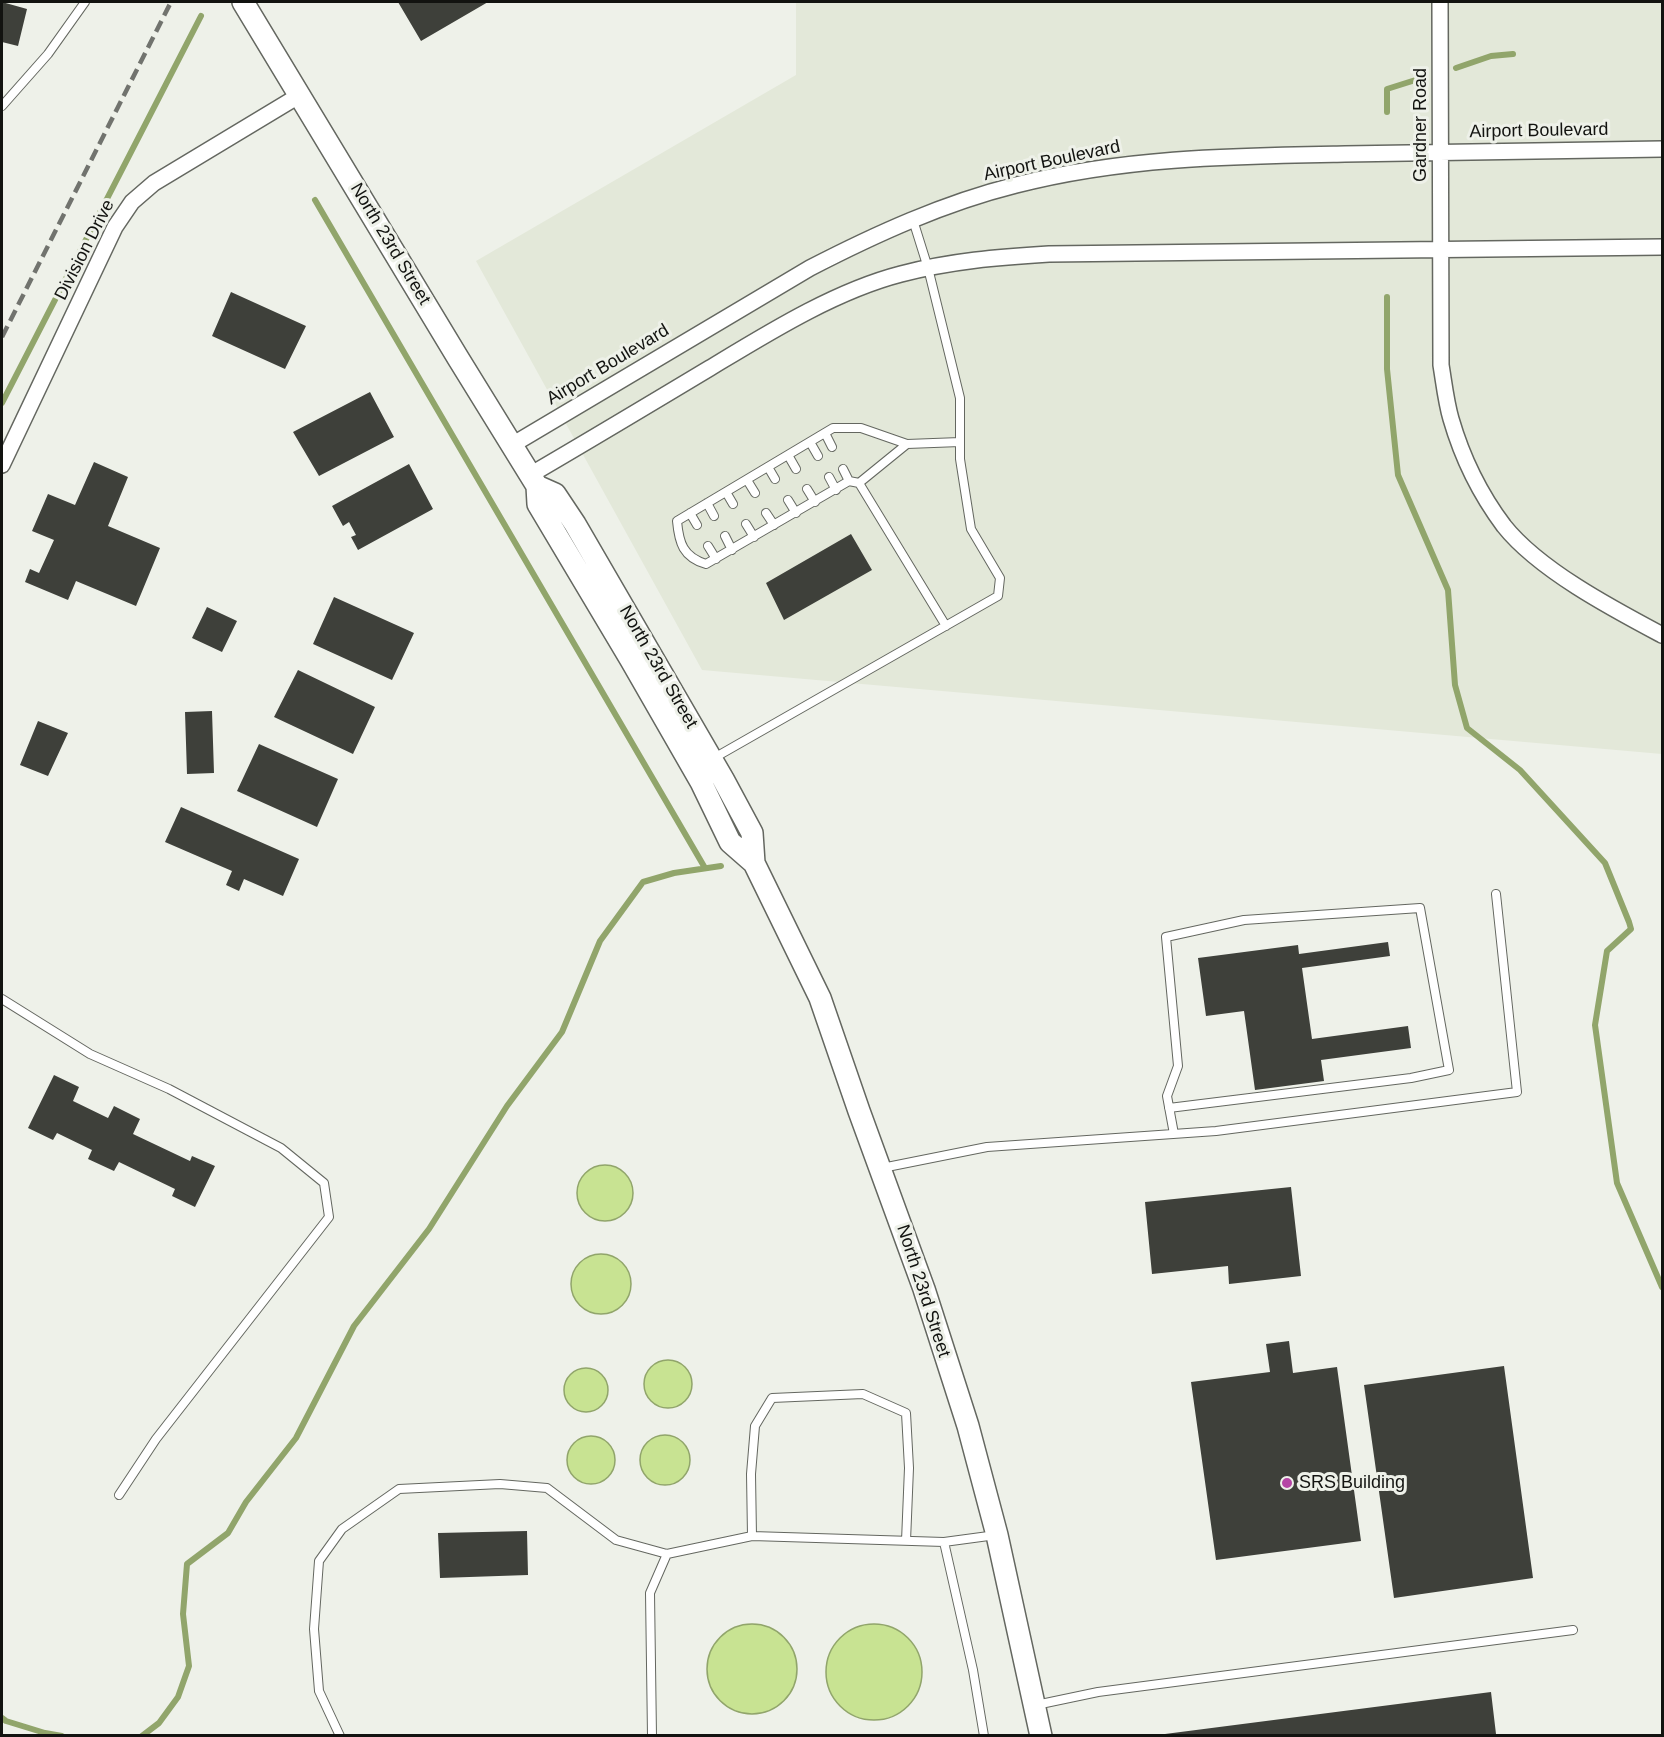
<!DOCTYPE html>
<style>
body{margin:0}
#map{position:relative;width:1664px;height:1737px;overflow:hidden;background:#eef1e9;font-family:Arial,sans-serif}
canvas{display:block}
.frame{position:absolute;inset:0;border:3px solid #121310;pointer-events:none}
</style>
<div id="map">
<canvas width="1664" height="1737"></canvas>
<div class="frame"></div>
</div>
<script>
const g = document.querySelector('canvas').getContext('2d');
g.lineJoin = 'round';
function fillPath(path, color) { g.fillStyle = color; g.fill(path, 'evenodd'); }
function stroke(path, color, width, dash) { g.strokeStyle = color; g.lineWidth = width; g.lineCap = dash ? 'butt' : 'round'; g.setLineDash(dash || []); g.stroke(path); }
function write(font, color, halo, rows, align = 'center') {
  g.font = font + ' Arial,sans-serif'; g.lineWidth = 6; g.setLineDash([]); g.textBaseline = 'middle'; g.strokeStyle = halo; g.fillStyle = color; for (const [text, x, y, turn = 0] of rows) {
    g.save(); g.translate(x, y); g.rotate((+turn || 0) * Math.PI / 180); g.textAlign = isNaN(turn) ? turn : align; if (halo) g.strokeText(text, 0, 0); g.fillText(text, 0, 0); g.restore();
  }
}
const built = new Path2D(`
 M 796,2 L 1662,2 L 1662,754 L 702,670 L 476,261 L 796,75 Z`);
const water = new Path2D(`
 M577 1193a28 28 0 1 1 56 0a28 28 0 1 1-56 0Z
 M571 1284a30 30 0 1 1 60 0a30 30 0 1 1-60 0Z
 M644 1384a24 24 0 1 1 48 0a24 24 0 1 1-48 0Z
 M564 1390a22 22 0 1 1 44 0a22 22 0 1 1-44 0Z
 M640 1460a25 25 0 1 1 50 0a25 25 0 1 1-50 0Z
 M567 1460a24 24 0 1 1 48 0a24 24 0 1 1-48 0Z
 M707 1669a45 45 0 1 1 90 0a45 45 0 1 1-90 0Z
 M826 1672a48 48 0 1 1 96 0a48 48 0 1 1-96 0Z`);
const stream = new Path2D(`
 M 1456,68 L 1491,56 L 1513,54
 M 1387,112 L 1387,89 L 1425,77
 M 315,200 L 705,868
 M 1387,297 L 1387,369 L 1398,475 L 1448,590 L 1455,685 L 1467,728 L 1520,770 L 1605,863 L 1629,922 L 1631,929 L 1607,951 L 1595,1025 L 1617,1183 L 1662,1287
 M 2,403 L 201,16
 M 2,1718 L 6,1721 L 45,1733 L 62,1736
 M 142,1736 L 159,1723 L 178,1697 L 189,1666 L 183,1614 L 187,1564 L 228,1533 L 246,1502 L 296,1438 L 354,1326 L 429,1229 L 507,1106 L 562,1032 L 600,941 L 643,882 L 674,873 L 721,866`);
const building = new Path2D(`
 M 2,2 L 27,9 L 18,46 L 2,42 Z
 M 398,2 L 488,2 L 421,41 Z
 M 231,292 L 306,326 L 285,369 L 212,336 Z
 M 370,392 L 394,437 L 319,476 L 293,432 Z
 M 94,462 L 128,477 L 108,526 L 160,548 L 136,606 L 76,581 L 68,600 L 25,582 L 30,569 L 39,573 L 54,540 L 32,531 L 48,494 L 75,505 Z
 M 409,464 L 433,509 L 358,550 L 351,537 L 356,535 L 349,522 L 343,526 L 332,506 Z
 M 851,534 L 872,570 L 784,620 L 766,583 Z
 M 334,597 L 414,633 L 392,680 L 313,644 Z
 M 207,607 L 237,621 L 222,652 L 192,638 Z
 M 298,670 L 375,707 L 353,754 L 274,717 Z
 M 212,711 L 214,773 L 187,774 L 185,712 Z
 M 38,721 L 68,733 L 48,776 L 20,765 Z
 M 259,744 L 338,779 L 317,827 L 237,791 Z
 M 181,807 L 299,859 L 283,896 L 244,879 L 239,891 L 226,885 L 232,871 L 165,842 Z
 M 1388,942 L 1390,956 L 1302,968 L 1312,1039 L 1408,1026 L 1411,1048 L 1321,1060 L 1324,1081 L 1255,1090 L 1244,1011 L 1206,1016 L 1198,958 L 1298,945 L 1299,954 Z
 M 54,1075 L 79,1087 L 73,1101 L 108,1118 L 114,1106 L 140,1119 L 133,1134 L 190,1161 L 192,1156 L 215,1166 L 195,1207 L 172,1196 L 175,1189 L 119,1162 L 114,1171 L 88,1159 L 92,1150 L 57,1133 L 53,1140 L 28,1128 Z
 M 1291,1187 L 1301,1276 L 1229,1284 L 1228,1266 L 1152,1274 L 1145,1202 Z
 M 1289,1341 L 1293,1373 L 1337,1367 L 1361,1541 L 1216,1560 L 1191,1382 L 1270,1372 L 1266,1344 Z
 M 1504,1366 L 1533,1578 L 1394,1598 L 1364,1385 Z
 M 527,1531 L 528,1575 L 440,1578 L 438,1533 Z
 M 1491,1692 L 1496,1734 L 1165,1736 L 1165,1734 Z`);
const lane = new Path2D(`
 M 2,106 L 48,54 L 85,2
 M 825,433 L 832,447
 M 810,442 L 818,456
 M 788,455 L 796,469
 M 768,467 L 775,479
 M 843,469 L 849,481
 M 829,477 L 836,490
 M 747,480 L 755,493
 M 859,483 L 849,481 L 706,564 C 683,557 679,543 677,521 L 833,428 L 861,428 L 907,444
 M 807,489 L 815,502
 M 726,492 L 733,504
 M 788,500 L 796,513
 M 707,503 L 714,516
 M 690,513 L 697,525
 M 766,513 L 774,525
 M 746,524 L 754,537
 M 725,536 L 732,550
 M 708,546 L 716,559
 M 946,626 L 859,483 L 907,444 L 960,442
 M 714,758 L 998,596 L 1000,578 L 971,529 L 960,459 L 960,398 L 928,268 L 913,220
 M 2,999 L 90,1054 L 169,1089 L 281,1148 L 324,1183 L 329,1217 L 156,1439 L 119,1495
 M 1169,1108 L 1411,1078 L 1449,1070 L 1420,908 L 1244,920 L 1166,937 L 1178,1066 L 1167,1096 L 1174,1134
 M 882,1168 L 987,1147 L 1216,1131 L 1517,1092 L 1496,894
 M 752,1536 L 751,1474 L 755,1426 L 772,1398 L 863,1394 L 906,1413 L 909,1468 L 906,1541
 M 944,1542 L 973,1670 L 984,1736
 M 1036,1705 L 1098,1692 L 1573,1630
 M 340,1736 L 319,1691 L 314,1629 L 319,1561 L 342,1529 L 399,1489 L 500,1484 L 547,1488 L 616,1540 L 667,1554 L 752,1536 L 944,1542 L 996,1535
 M 652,1736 L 650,1593 L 667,1554`);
const street = new Path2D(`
 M 1440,2 L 1441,365 C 1444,383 1446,402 1451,419 C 1462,457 1480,494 1504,526 C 1539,570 1613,609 1662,635
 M 512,445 L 810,268 C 876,234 944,203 1016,185 C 1124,157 1234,156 1345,154 C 1451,152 1557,150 1662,149
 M 2,465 L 115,227 L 132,202 L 154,183 L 300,95
 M 530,475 C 590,440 650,404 710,368 C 768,333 835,291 901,274 C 950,261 999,257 1049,254 L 1662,247`);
const secondary = new Path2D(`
 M 243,2 L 458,358 L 537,486 L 538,504 L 631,660 L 701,782 L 730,842 L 754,863
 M 537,486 L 555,494 L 575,524 L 723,779 L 752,833 L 754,863 L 820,998 L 859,1111 L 924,1289 L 968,1426 L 997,1535 L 1041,1736`);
const rail = new Path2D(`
 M 2,337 L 171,2`);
const markers = [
 [1287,1483,6,"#b546a5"]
];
const streetNames = [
 ["Gardner Road",1421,125,-90],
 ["Airport Boulevard",1539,131,-1],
 ["Airport Boulevard",1052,161,-12],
 ["North 23rd Street",390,244,59],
 ["Division Drive",85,250,-63],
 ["Airport Boulevard",608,365,-31],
 ["North 23rd Street",658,667,60],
 ["North 23rd Street",923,1291,72]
];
const poiNames = [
 ["SRS Building",1299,1483]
];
fillPath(built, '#e3e8d9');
fillPath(water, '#c8e392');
stroke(water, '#91a56b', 1.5);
stroke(stream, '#91a56b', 6);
fillPath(building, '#3e403a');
stroke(lane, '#646760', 10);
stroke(street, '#646760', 18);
stroke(secondary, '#646760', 24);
stroke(lane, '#fff', 8);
stroke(street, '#fff', 15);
stroke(secondary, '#fff', 21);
stroke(rail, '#71736e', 4.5, [12, 6]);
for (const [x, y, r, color] of markers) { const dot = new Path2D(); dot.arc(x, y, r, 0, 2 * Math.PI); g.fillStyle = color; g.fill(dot); stroke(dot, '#eef1e9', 2); }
write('18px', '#121310', '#eef1e9', streetNames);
write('18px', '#121310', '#eef1e9', poiNames, 'left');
</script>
